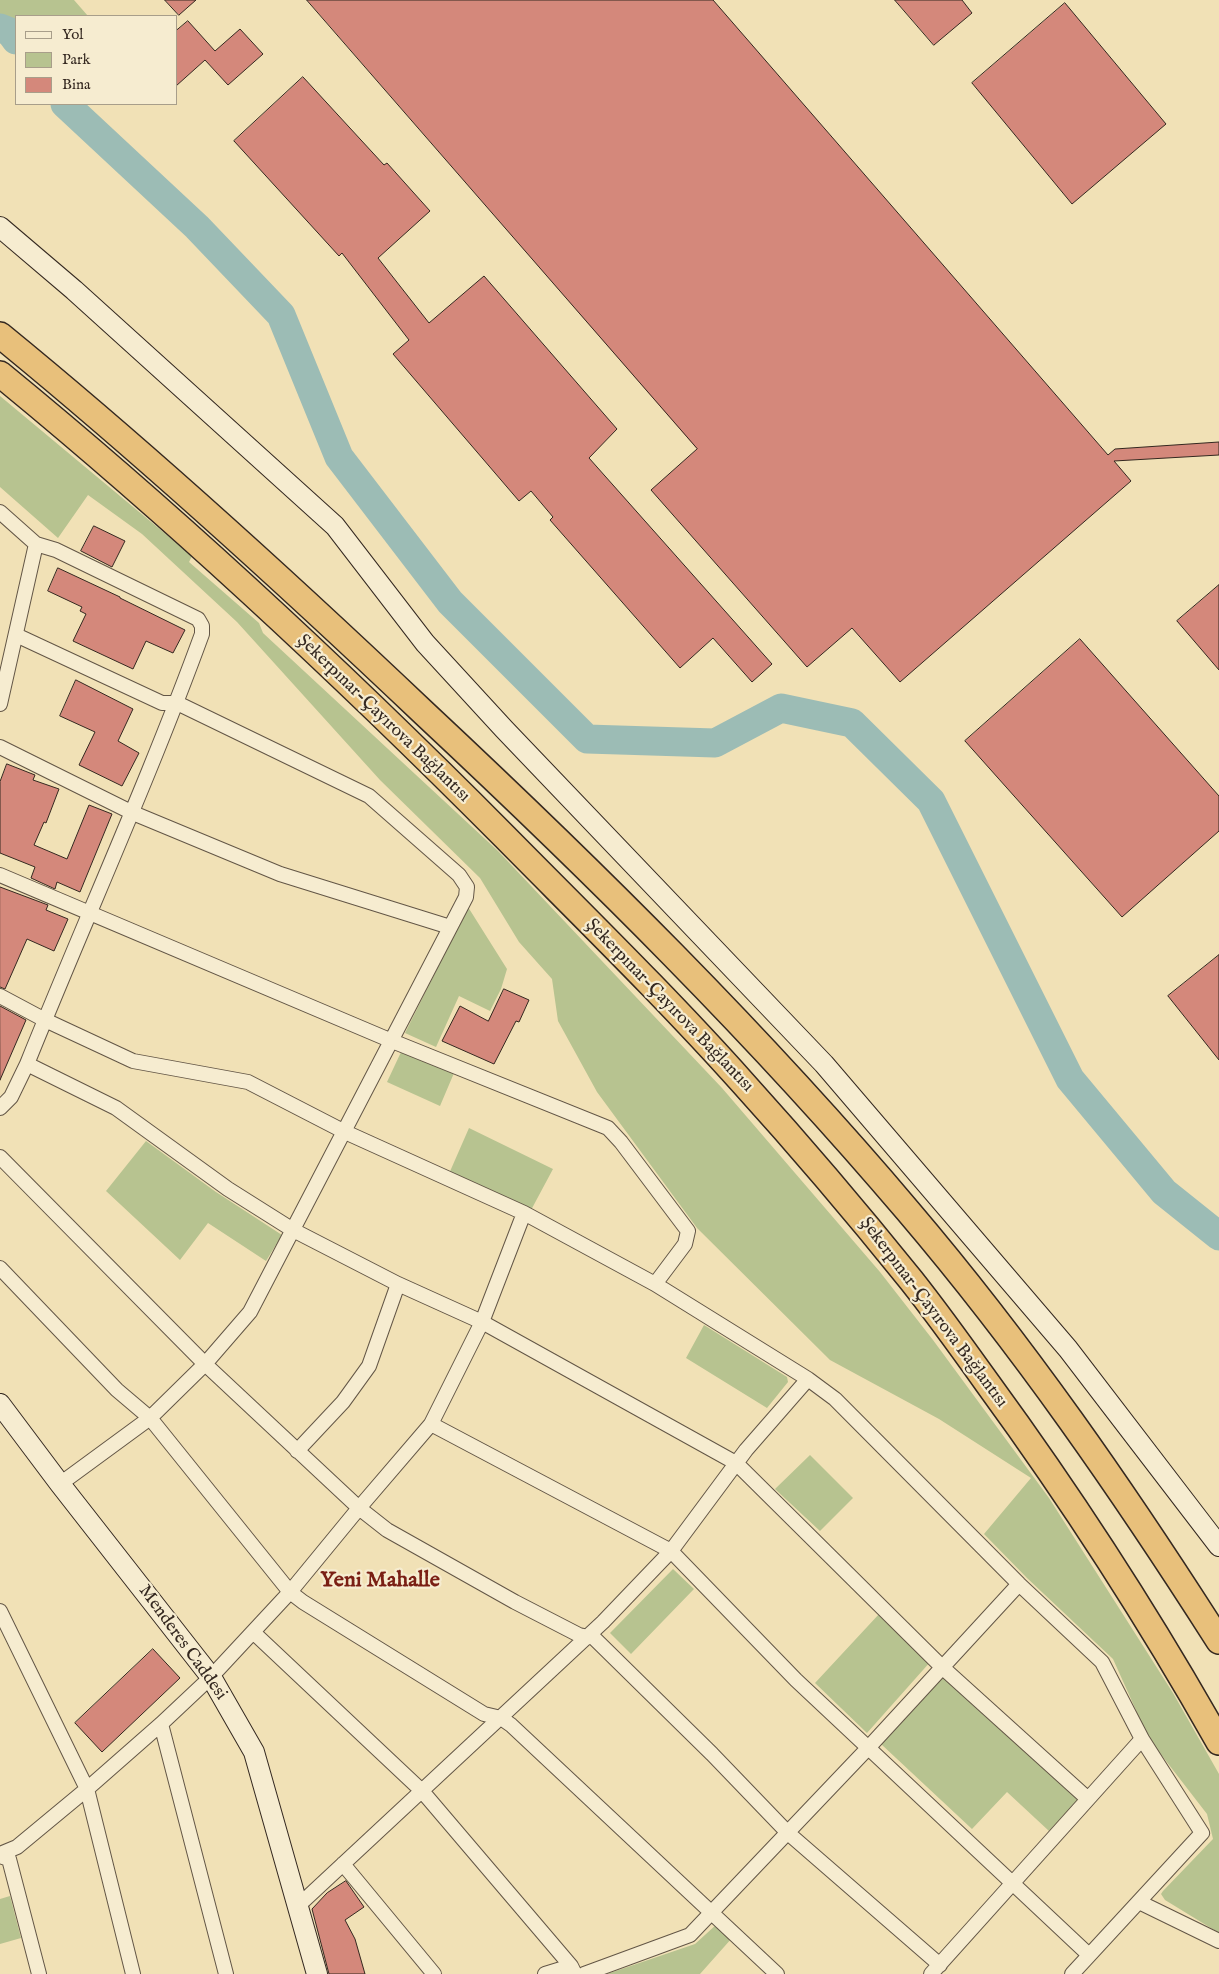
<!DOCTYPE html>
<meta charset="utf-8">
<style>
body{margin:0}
#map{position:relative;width:1219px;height:1974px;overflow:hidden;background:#f1e1b6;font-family:"IM FELL English",serif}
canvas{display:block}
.legend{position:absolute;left:15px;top:15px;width:162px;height:90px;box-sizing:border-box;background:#f6ecd0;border:1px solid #a89e8a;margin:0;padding:6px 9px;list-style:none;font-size:15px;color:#342820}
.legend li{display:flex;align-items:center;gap:10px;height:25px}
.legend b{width:25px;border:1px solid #a89e8a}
</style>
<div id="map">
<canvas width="1219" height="1974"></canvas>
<ul class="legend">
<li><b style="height:6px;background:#f6ecd0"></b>Yol</li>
<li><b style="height:14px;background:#b7c390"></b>Park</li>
<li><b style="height:14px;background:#d4887b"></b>Bina</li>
</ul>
</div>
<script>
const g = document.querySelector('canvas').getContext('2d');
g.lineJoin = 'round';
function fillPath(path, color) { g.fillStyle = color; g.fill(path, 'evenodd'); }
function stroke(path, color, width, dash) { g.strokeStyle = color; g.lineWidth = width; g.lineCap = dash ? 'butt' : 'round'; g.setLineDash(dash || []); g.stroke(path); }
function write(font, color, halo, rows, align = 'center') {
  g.font = font + ' "IM FELL English",serif'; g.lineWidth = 4.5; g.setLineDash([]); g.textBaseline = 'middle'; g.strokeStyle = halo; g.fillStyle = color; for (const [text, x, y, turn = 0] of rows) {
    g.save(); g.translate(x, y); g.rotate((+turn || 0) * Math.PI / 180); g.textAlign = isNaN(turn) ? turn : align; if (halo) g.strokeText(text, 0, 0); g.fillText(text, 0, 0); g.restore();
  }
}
const green = new Path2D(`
 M 0,0 L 74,0 L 88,16 L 16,16 L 16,26 L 0,15 Z
 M 0,396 L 192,556 L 189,562 L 259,623 L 263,633 L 498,851 L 722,1088 L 880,1272 L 933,1340 L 1049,1498 L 1173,1693 L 1219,1774 L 1219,1933 L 1165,1900 L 1161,1894 L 1163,1891 L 1213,1839 L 1207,1814 L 1149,1739 L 1113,1659 L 1027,1578 L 984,1534 L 1031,1478 L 939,1419 L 830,1360 L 697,1228 L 597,1092 L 558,1021 L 552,979 L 519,942 L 480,878 L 380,780 L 237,622 L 142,534 L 88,495 L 58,538 L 0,487 Z
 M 468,907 L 507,969 L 501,989 L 490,1011 L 459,996 L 436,1047 L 405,1033 Z
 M 402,1050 L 454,1073 L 440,1106 L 387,1082 Z
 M 469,1128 L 553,1169 L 530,1212 L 448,1176 Z
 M 146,1141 L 216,1192 L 282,1235 L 266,1261 L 208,1223 L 180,1260 L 106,1191 Z
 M 704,1325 L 787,1377 L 788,1382 L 767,1408 L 686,1358 Z
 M 810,1455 L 853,1498 L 820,1531 L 775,1489 Z
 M 673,1569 L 694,1589 L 631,1654 L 610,1633 Z
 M 880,1613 L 931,1661 L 867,1733 L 815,1683 Z
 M 944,1676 L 1078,1800 L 1049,1831 L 1007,1792 L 972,1829 L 881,1744 Z
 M 10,1896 L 21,1938 L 0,1944 L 0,1899 Z
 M 717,1924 L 732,1938 L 700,1974 L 607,1974 L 695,1944 Z`);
const river = new Path2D(`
 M 0,28 L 10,32 L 16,40
 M 65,104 L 197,227 L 281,315 L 339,457 L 450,602 L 587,739 L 715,743 L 781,708 L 852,723 L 931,801 L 1070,1079 L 1164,1192 L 1219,1236`);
const building = new Path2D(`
 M 165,0 L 196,0 L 179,15 Z
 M 307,0 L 713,0 L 1108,455 L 1115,449 L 1219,442 L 1219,455 L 1114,461 L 1131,481 L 900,682 L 852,628 L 807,667 L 651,490 L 697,449 Z
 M 895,0 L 962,0 L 972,13 L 934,45 Z
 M 1065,3 L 1166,124 L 1072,204 L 972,83 Z
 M 188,21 L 215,51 L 240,29 L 263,54 L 228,85 L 205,60 L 176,86 L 176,31 Z
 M 303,77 L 384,165 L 387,163 L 430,211 L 378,258 L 429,323 L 484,276 L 617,429 L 589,458 L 772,664 L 752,682 L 713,638 L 680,668 L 550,520 L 553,517 L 531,491 L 519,501 L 393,354 L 409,340 L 342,253 L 339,256 L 234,141 Z
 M 94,526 L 125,541 L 112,567 L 81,551 Z
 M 58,568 L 120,597 L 120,598 L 185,630 L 173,653 L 146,641 L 133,669 L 73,641 L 86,614 L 80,611 L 82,607 L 48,591 Z
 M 1219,585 L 1219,670 L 1177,621 Z
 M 1080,639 L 1219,796 L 1219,831 L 1122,917 L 965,741 Z
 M 76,680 L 133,709 L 118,741 L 139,753 L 122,786 L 79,765 L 95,732 L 60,716 Z
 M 7,764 L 35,775 L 33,780 L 59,789 L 46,823 L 44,822 L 34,845 L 67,859 L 89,805 L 112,814 L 80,892 L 57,882 L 55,889 L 31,878 L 35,867 L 0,853 L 0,782 Z
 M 0,887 L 48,905 L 46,910 L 68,919 L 54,951 L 27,939 L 5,989 L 0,987 Z
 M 1219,955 L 1219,1060 L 1168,996 Z
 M 504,989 L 529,1000 L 519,1022 L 516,1021 L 494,1064 L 442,1041 L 460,1006 L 488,1021 Z
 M 0,1006 L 26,1020 L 0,1080 Z
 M 153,1649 L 180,1678 L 102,1752 L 75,1723 Z
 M 346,1881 L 364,1907 L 345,1920 L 355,1939 L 365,1974 L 329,1974 L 312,1909 L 327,1893 Z`);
const street = new Path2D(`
 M 0,512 L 36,544 L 0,704
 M 16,635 L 162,703 L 177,703 L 369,796 L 459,875 L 467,887 L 466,897 L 250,1312 L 205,1364 L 150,1418 L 60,1484
 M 0,747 L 133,813 L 280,874 L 450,927
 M 0,875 L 392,1041 L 608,1128 L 621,1142 L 688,1231 L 685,1244 L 655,1284
 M 0,996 L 45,1020 L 133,1061 L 248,1082 L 345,1132 L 524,1213 L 655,1284 L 808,1379 L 835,1399 L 1019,1584 L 1102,1662 L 1142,1739 L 1202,1833 L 1072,1974
 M 27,1064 L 116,1108 L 228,1189 L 293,1230 L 398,1284 L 482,1322 L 736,1463 L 942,1667 L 1088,1799
 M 0,1108 L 11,1097 L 27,1064 C 85,920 149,779 202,634 L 202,626 L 198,619 L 56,550 L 36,544
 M 0,1157 L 205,1364 L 359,1508 L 387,1530 L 515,1602 L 579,1635 L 594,1638 L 712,1754 L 788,1833 L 940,1965
 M 0,1268 L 117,1390 L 150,1418 L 290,1592 L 303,1602 L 484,1714 L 501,1718 L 511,1725 L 777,1974
 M 431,1424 L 671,1551 L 796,1680 L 1089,1955
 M 297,1451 L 343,1402 L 369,1366 L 398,1284
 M 0,1611 L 87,1789 L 133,1974
 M 253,1632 L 422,1791 L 571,1966 L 575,1974
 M 161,1724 L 226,1974
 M 0,1854 L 17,1847 L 87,1789 L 161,1724 L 211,1677 L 290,1592 L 359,1508 L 431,1424 L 482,1322 L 524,1213
 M 0,1856 L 9,1859 L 39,1974
 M 343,1864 L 434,1974
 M 1139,1902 L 1219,1941
 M 298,1906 L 603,1622 L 671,1551 L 746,1450 L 808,1379
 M 545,1974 L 571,1966
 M 584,1974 L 690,1935 L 869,1747 L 1019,1584
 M 931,1974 L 1142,1739`);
const secondary = new Path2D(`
 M 0,227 L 74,290 L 335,526 L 425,643 L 504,729 L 824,1064 L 1068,1349 L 1219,1546
 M 0,1404 L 60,1484 L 211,1677 L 254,1752 L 317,1974`);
const highway = new Path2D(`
 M 0,335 C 147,455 287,583 424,713 C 593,871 758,1034 908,1211 C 1023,1346 1124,1492 1219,1641
 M 0,374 C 176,518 344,675 505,837 C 585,918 667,998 743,1083 C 801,1147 857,1213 911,1280 C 938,1314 963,1349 988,1384 C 1072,1499 1149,1618 1219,1742`);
const streetNames = [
 ["Şekerpınar-Çayırova Bağlantısı",383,719,44],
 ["Şekerpınar-Çayırova Bağlantısı",669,1006,46],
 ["Şekerpınar-Çayırova Bağlantısı",933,1313,53],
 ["Menderes Caddesi",182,1643,54]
];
const districtNames = [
 ["Yeni Mahalle",380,1581]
];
fillPath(green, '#b7c390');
stroke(river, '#9cbcb5', 29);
fillPath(building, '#d4887b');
stroke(building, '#342820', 1);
stroke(street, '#635646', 16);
stroke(secondary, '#342820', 22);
stroke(highway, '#342820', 28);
stroke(street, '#f6ecd0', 14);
stroke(secondary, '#f6ecd0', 20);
stroke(highway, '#e8c07b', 25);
write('18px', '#342820', '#f6ecd0', streetNames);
write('bold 22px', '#7a1f14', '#f6ecd0', districtNames);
</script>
